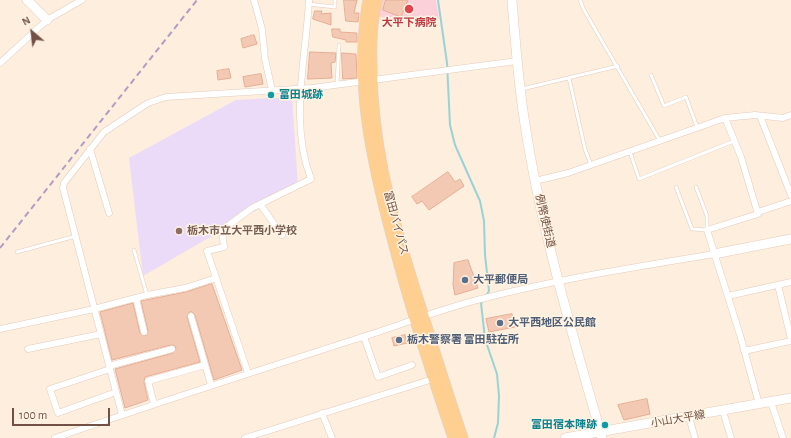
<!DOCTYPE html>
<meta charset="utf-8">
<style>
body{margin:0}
#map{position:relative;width:791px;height:438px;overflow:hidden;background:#fdeedd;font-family:"Alegreya Sans",sans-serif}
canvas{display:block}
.north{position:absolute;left:12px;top:12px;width:40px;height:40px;-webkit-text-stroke:3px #fff3e4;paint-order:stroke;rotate:332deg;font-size:11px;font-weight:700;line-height:16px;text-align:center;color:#735245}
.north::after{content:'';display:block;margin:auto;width:14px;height:18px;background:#735245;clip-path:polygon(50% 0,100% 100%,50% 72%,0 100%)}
.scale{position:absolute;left:12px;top:408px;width:98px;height:18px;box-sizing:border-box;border:2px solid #735245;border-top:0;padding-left:5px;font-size:12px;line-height:14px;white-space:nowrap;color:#735245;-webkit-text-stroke:3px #fff3e4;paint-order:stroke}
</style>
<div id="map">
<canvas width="791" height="438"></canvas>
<div class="north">N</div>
<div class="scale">100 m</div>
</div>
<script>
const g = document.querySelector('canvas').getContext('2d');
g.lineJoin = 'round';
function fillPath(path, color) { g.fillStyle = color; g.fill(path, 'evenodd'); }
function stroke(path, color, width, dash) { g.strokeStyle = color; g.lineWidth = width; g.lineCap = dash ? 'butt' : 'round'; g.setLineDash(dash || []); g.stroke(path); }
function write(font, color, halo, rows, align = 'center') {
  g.font = font + ' "Alegreya Sans","Noto Sans JP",sans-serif'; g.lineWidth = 3; g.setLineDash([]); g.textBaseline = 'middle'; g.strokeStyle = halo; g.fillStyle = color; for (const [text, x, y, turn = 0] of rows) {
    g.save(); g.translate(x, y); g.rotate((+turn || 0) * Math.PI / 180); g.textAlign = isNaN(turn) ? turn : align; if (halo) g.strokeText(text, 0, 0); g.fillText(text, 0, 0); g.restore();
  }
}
const education = new Path2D(`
 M 292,97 L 298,186 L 143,276 L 129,158 L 236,100 Z`);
const medical = new Path2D(`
 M 382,0 L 436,0 L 439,18 L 379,17 Z`);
const stream = new Path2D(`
 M 438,0 L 447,63 L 450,125 L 455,145 L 480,201 L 484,221 L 485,255 L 489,291 L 486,296
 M 484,300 L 481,303 L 485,339 L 497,374 L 499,396 L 498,423 L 494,438`);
const building = new Path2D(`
 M 344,0 L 357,0 L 354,13 L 359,13 L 358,22 L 346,21 Z
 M 386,0 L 408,0 L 401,17 L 383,10 Z
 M 315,11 L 322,11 L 321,14 L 331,13 L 331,25 L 313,19 Z
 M 332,29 L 340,29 L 340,32 L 357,33 L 357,42 L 346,42 L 346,40 L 333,37 Z
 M 254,35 L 257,44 L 243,48 L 241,39 Z
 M 310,52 L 336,53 L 335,62 L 331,63 L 332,78 L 308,79 Z
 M 342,53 L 356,54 L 357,78 L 343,79 Z
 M 229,69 L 231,78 L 218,80 L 217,71 Z
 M 261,74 L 263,84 L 245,87 L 243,77 Z
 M 448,172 L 455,182 L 460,179 L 464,186 L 429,210 L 422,201 L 417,204 L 412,197 Z
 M 468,260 L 478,288 L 455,295 L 453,285 L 454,263 Z
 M 212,284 L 242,370 L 214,380 L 195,315 L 192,312 L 189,312 L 187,317 L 200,362 L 145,377 L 144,382 L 148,400 L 125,408 L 115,369 L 173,353 L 176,348 L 175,346 L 171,345 L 112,360 L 100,312 L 133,303 L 140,333 L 145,336 L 148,331 L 141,301 L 186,292 Z
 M 512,314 L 515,327 L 489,332 L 486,319 Z
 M 405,335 L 407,343 L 394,346 L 392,338 Z
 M 647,399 L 650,414 L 624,420 L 618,405 Z`);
const lane = new Path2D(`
 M 580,0 L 584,10 L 660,141
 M 308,4 L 335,7 L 335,0
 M 651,75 L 664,106 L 686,97 L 697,127
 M 569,78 L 585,149 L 591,165
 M 337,84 L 339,45
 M 522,89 L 618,66
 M 630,152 L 639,179 L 734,141
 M 676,187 L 692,229 L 707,230 L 707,216 L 696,187
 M 134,250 L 147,295
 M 17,252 L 76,236`);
const street = new Path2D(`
 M 254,0 L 262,29 L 265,59 L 272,90
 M 0,63 L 47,20 L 82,0
 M 760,116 L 791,195
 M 725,118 L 741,157 L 758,214 L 707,230 L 740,335 L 759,404
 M 90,149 L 109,213
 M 535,181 L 568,173 L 725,118 L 755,115 L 783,118 L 791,115
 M 260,204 L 282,235
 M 758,212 L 791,201
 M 778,285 L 791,339
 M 728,296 L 791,282
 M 136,298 L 144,332
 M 191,316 L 211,385
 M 0,329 L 94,309 L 147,295 L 185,288 L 216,278
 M 364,337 L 378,377 L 412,365
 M 28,349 L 101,334
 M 744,351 L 791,341
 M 109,366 L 172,349
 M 110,369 L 50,389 L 58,413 L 116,392
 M 248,373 L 207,251 L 224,247 L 222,230 L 252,208 L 311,179 C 289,122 306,59 309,0
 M 771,402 L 783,438
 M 154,404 L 148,381 L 205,365
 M 723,411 L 731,438
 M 322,413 L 332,438
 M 122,415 L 63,188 L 64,183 L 104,132 L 148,103 L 166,97 L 312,88 L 517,61
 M 689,417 L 695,438
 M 55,438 C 154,404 253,372 353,340 C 396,327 437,310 481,299 C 558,279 636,267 714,254
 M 245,438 L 433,379`);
const secondary = new Path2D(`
 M 27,0 L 47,20
 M 512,0 C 515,39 518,79 524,118 C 540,226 572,333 602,438
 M 714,254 L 791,239
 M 565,438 L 791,398`);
const primary = new Path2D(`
 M 368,0 C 353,81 372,164 393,242 C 410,308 431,373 453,438
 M 377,0 C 372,22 371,44 372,66 C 372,152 397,233 423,314 C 436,355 449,397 463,438`);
const rail = new Path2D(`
 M 0,248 L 197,0`);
const markers = [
 [409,9,5,"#e0444e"],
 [271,95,4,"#0f9aa8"],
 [179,231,4,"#8d6e63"],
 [465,280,4,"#5c6f8a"],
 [500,323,4,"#5c6f8a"],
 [399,340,4,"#5c6f8a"],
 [605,425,4,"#0f9aa8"]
];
const healthNames = [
 ["大平下病院",409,23]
];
const cultureNames = [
 ["富田城跡",279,95],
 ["富田宿本陣跡",597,425,"right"]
];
const streetNames = [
 ["例幣使街道",545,221,77],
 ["富田バイパス",396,223,75],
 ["小山大平線",678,419,-10]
];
const educationNames = [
 ["栃木市立大平西小学校",187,231]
];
const serviceNames = [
 ["大平郵便局",473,280],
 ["大平西地区公民館",508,323],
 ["栃木警察署 富田駐在所",407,340]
];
fillPath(education, '#ebdbf9');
fillPath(medical, '#fbd0d8');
stroke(stream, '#98d3d8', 2);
fillPath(building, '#f3c9b4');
stroke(building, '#e6ad94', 1);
stroke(lane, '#e3cbbc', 4);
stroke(street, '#e3cbbc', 7);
stroke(secondary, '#e8ccb9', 10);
stroke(primary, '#dbd2cf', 11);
stroke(lane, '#fff', 3);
stroke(street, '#fff', 6);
stroke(secondary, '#fff', 9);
stroke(primary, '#ffcf92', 10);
stroke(rail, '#b09dc5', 2, [6, 4]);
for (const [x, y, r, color] of markers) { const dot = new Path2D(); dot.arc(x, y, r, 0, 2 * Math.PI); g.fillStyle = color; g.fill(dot); stroke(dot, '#fff3e4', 1.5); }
write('bold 11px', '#be3a42', '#fff3e4', healthNames);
write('bold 11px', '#0d838f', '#fff3e4', cultureNames, 'left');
write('11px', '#735245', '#fff3e4', streetNames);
write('bold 11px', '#785e54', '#fff3e4', educationNames, 'left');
write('bold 11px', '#4e5e75', '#fff3e4', serviceNames, 'left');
</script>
